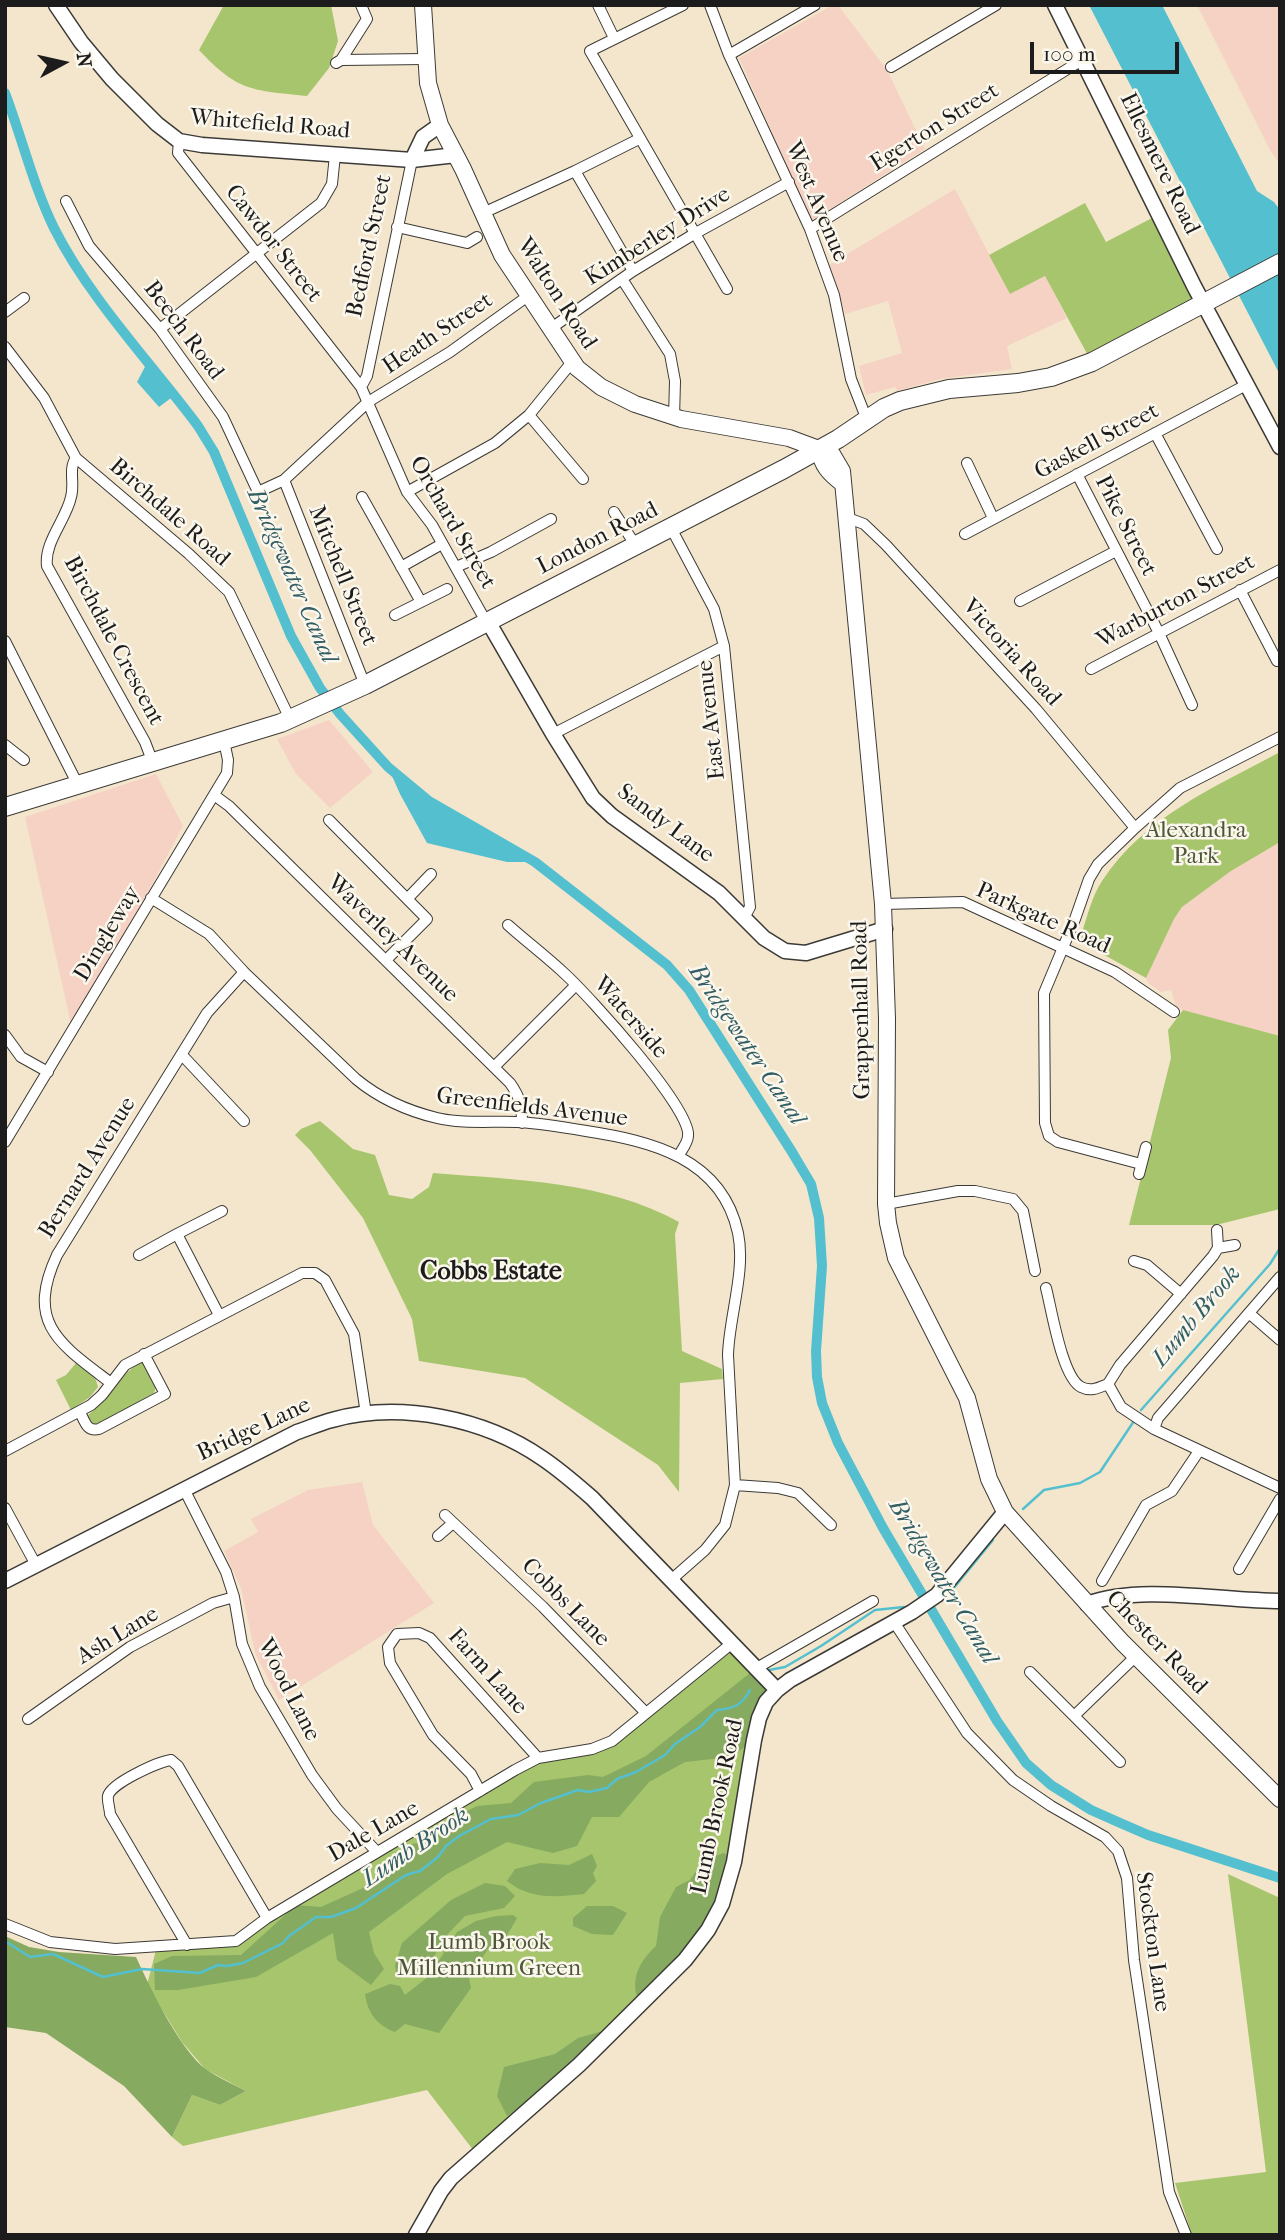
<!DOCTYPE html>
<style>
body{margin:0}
#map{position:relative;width:1285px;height:2240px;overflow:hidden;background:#f4e6cc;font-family:"IM FELL French Canon",serif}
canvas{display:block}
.frame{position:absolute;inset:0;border:7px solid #1c1c1c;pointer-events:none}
.north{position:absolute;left:28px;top:28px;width:70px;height:70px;-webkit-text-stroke:5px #fbf7ec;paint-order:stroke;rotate:82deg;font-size:19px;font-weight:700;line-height:28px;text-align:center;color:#1c1c1c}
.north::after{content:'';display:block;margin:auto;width:24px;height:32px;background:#1c1c1c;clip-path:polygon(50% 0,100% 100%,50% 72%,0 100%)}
.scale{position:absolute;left:1030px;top:42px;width:149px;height:32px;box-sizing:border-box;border:4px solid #1c1c1c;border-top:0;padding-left:9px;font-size:21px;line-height:24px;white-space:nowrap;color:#1c1c1c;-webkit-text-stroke:5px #fbf7ec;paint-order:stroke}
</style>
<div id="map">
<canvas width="1285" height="2240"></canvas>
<div class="frame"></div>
<div class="north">N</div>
<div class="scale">100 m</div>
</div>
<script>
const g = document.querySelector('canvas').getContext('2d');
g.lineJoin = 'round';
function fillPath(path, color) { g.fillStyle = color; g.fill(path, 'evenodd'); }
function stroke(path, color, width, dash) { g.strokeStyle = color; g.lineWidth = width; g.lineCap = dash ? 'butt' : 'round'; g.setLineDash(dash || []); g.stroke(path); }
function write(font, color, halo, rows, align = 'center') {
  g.font = font + ' "IM FELL French Canon",serif'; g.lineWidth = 5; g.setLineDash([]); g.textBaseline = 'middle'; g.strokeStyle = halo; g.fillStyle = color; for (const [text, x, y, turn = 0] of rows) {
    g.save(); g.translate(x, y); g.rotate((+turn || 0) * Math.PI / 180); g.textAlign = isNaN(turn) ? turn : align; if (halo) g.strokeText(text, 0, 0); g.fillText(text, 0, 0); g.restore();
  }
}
const built = new Path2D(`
 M 833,5 L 838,5 L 887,70 L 925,149 L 811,221 L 739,58 Z
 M 1197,5 L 1280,5 L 1280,164 L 1271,152 Z
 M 955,189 L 1010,294 L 1045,276 L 1067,318 L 1007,346 L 1012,369 L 940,379 L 897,391 L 895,387 L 866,395 L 859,366 L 902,353 L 888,301 L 845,314 L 829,265 Z
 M 329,720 L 373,772 L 330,808 L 296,774 L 277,739 Z
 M 156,774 L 183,826 L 107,969 L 71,1024 L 25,817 Z
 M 1280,842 L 1280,1036 L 1183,1010 L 1176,1006 L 1171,990 L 1161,992 L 1148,983 L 1146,978 L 1174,919 L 1182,907 L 1231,871 Z
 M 362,1482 L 373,1525 L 434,1603 L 279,1700 L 255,1653 L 241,1588 L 224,1551 L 258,1532 L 251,1519 L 308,1490 Z`);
const green = new Path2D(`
 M 224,5 L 331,5 L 338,41 L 329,68 L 307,96 C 252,90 238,92 199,50 Z
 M 1085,203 L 1106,242 L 1152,218 L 1198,303 L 1091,361 L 1045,276 L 1010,294 L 989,255 Z
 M 1280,752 L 1280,842 L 1231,871 L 1182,907 L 1174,919 L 1146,978 L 1079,941 C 1086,922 1091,897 1102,881 C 1144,817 1215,787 1280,752 Z
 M 1183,1010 L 1280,1036 L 1280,1209 L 1216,1225 L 1129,1225 L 1171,1058 L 1168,1030 Z
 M 320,1121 L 353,1149 L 375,1155 L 389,1195 L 412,1199 L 429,1187 L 433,1173 C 516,1180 605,1181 679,1222 L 675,1234 L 682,1351 L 722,1369 L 723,1379 L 680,1383 L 679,1492 L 658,1465 L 525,1378 L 419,1361 L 412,1319 L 363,1218 L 310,1150 L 295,1135 L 301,1129 Z
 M 140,1362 L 144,1362 L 156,1387 L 154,1393 L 102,1422 L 95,1424 L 90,1421 L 87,1416 C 107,1400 119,1376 140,1362 Z
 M 76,1363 L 95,1377 L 98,1387 L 90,1397 L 71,1410 L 56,1380 L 66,1375 Z
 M 731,1644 L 777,1690 L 752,1759 L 729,1880 L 685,1960 L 477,2155 L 427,2090 L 183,2146 L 172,2137 L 192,2095 L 220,2105 L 246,2091 L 205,2069 L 182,2042 L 147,1985 L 157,1946 L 237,1941 L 538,1758 L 602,1746 Z
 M 1228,1874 L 1280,1898 L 1280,2235 L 1192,2235 L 1175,2183 L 1266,2172 Z`);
const forest = new Path2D(`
 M 755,1669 L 777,1690 L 754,1740 L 731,1757 L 685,1762 L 649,1782 L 619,1817 L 592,1817 L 577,1846 L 553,1853 L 507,1842 L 447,1874 L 369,1932 L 374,1953 L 384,1969 L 371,1985 L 337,1960 L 333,1933 L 256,1977 L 178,1990 L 155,1990 L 154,1964 L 172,1956 L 241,1955 L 296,1905 L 321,1907 L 374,1883 L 381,1867 L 411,1844 L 435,1841 L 447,1821 L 477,1806 L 511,1803 L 534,1782 L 588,1775 L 603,1777 L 646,1756 Z
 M 724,1853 L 734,1862 L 711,1925 L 659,1989 L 637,1997 C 631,1976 641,1960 656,1946 L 660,1917 L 676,1887 L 690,1880 L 704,1860 Z
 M 592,1854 L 597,1866 L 593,1873 L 596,1881 L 584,1894 C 555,1897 531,1900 507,1881 L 515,1869 L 540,1863 L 569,1865 Z
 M 485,1883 L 505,1886 L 515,1896 L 504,1908 L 465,1916 L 445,1937 L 425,1972 L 397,1979 L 395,1965 L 402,1943 L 451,1900 Z
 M 587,1906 L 613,1906 L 627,1913 L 613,1935 L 592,1934 L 573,1926 L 573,1918 Z
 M 513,1915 L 517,1918 L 502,1944 L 490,1946 L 469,1978 L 471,1988 L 439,2033 L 405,2024 L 395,2032 C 377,2025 368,2014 365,1994 L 390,1984 L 400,1986 L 405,1995 L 429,1976 L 457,1932 L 476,1921 L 496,1916 Z
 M 5,1936 L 29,1947 L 59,1952 L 136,1957 C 150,1987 180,2051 207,2070 C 219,2078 233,2084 246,2091 L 220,2105 L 192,2095 L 172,2137 L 124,2086 L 46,2033 L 5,2027 Z
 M 603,2031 L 592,2061 L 557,2081 L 507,2116 L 497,2096 L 504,2067 L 555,2054 L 578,2038 Z`);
const water = new Path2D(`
 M 1089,5 L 1162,5 L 1257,191 L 1274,202 L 1280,210 L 1280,375 Z
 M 148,361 L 175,395 L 159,407 L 137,382 Z
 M 388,767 L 429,801 L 535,862 L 507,862 L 427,843 L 400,794 Z`);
const stream = new Path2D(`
 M 1141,1410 L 1270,1264 L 1280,1248
 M 1023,1509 L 1044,1490 L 1080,1483 L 1100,1472 L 1134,1421
 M 953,1589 L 993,1540
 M 769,1670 L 785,1667 L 821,1646 L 875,1610 L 904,1607
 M 5,1941 L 30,1957 L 53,1954 L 103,1977 L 142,1969 L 200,1973 L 218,1965 L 227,1966 L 243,1963 L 283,1943 L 289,1936 L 316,1917 L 331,1917 L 356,1908 L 406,1875 L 420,1871 L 438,1857 L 446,1846 L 459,1836 L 491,1819 L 518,1815 L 541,1803 L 578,1790 L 589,1792 L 607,1788 L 617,1779 L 636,1772 L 665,1755 L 675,1744 L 700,1727 L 717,1710 C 734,1709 742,1705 750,1690`);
const canal = new Path2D(`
 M 5,93 C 22,138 33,185 54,228 C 89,298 151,363 198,426 L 214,452 L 291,636 L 320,688 L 340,714 L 388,767 L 429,801 L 535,862 L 667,965 L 689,990 L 792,1152 L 811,1184 L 819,1218 L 822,1266 L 816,1351 L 817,1377 L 822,1403 L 838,1443 L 883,1528 L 997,1721 L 1026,1763 L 1051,1785 L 1091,1810 L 1118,1822 L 1148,1835 L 1280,1878`);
const street = new Path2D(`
 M 598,5 L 614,38
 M 683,5 L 590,51 L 727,289
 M 710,5 L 729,55 L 810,229 L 834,295 L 851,379 L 867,420
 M 729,55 L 815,5
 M 341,60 L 425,59
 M 336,63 L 341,60 L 367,19 L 361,5
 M 891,67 L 996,5
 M 179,141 L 178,153 L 361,387 L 407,492 L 432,525 L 484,618 L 489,623
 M 575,171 L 633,271
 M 66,201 L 89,246 L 160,329 L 223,417 L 258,492 L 284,480 L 368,402 L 450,352 L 528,296
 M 483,213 L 575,171 L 639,139
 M 397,227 L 467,243 L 477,237
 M 810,229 L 1082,60
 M 622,279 L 670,354 L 675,381 L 674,418
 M 5,312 L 24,298
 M 160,329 L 321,203 L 332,184 L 335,155
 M 550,329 L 633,271 L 694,234 L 789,182
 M 5,347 L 44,398 L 76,458 L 189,554 L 229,592 L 290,719
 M 361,387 L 367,376 L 412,160
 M 529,415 L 583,479
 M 1155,433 L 1217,549
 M 76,458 C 68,469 75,483 71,497 C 66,520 44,542 47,566 L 145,742 L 153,763
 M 967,463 L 993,518
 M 1077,474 L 1159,633 L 1192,705
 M 284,480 L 365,685
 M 407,492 L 495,443 L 529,415 L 572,362
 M 362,497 L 421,602
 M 614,512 L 636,546
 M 848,518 L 864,524 L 886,545 L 1036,709 L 1135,828
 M 671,528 L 714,609 L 724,646 L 750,907 L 744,918
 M 965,534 L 1246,385
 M 401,567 L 442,544
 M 456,567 L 491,552 L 551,519
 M 1240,590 L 1277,661
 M 1020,601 L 1116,551
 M 395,615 L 447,589
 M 5,641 L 78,785
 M 1091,669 L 1280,570
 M 553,734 L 724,646
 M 5,745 L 24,760
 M 214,795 L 229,806 L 510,1083 C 520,1097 522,1106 522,1123
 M 329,820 L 427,919 L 386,960
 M 151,898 L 209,934 L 244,972 L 356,1079 C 379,1098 408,1111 437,1118 C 460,1124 493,1121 517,1122 C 540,1123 563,1127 586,1131 C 651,1141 722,1158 738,1233 C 746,1271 729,1317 728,1355 L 735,1485 L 725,1525 L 705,1550 L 671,1580
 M 408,898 L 431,874
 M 883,904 L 963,902 L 1115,972 L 1174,1012
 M 508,925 C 527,942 547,957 565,974 C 588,995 692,1109 688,1136 C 688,1142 682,1150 679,1155
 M 5,1035 L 21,1057 L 48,1072
 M 182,1055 L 244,1121
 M 494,1067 L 576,985
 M 5,1142 L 227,773 L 228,760 L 224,741
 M 1141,1164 L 1058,1142 L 1049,1136 L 1045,1123 L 1044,993 L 1075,919 L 1089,879 L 1098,864 L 1135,828 L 1180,788 L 1280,737
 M 1139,1174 L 1146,1147
 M 886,1204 L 958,1191 L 975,1191 L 1013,1199 L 1023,1211 L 1035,1271
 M 1217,1230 L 1218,1248 L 1235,1245
 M 139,1255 L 177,1234
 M 1134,1261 L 1147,1265 L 1181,1294
 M 1046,1288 C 1052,1311 1062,1377 1081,1387 C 1091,1392 1098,1388 1108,1384
 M 1250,1314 L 1280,1340
 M 219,1315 L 177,1234 L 222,1211
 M 111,1383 C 60,1344 25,1324 57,1255 L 207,1013 L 244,972
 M 1108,1384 L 1121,1407 L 1154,1429 L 1280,1488
 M 1108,1384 L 1120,1365 L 1213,1256 L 1218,1248
 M 80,1412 C 85,1422 87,1432 99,1429 L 165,1394 L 144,1354
 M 1154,1429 L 1158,1418 L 1280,1277
 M 5,1451 L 91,1405 L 102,1395 L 125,1365 L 302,1273 L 315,1273 L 325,1280 L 354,1334 L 366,1414
 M 735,1485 L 778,1488 L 798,1493 L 831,1525
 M 184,1489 L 226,1572 L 234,1597 L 242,1644 L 260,1687 L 312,1775 L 337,1809 L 376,1851
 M 5,1508 L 36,1565
 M 445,1515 L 543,1607 L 646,1713
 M 438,1536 L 453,1523
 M 1239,1569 L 1280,1499
 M 1102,1581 L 1146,1505 L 1172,1491 L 1199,1451
 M 894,1622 L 967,1733 L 1013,1780 L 1051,1806 L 1105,1837 L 1118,1851 L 1127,1878 L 1134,1960 L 1169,2192 L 1186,2235
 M 755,1669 L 873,1601
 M 1030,1672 L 1120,1762
 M 1074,1716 L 1136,1656
 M 28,1719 L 130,1647 L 213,1603 L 234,1597
 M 480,1791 L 471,1774 L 433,1735 L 390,1663 L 388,1647 L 397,1634 L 419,1633 L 430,1638 L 538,1758
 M 5,1924 L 50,1942 L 115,1949 L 236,1941 L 267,1918 L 515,1770 L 538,1758 L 592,1749 L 612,1741 L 731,1644
 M 187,1945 L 110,1814 C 110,1809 107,1801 108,1796 C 111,1783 158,1762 171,1760 L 178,1766 L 267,1918`);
const secondary = new Path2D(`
 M 56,5 L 81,42 L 112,79 L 157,124 L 179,141 L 202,145 L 412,160 L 456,155
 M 1055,5 L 1194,286 L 1280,447
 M 412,160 L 423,137 L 440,125
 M 489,623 L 553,734 L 593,798 L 612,816 L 719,893 L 764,938 L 785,951 L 806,953 L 885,929
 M 5,1581 L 297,1432 C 309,1428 320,1423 332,1420 C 400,1401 484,1418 542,1458 C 560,1470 576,1484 592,1498 L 777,1690
 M 1087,1604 C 1140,1584 1222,1601 1280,1601
 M 416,2235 L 441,2191 L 451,2178 L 579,2065 L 685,1960 L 708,1930 L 722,1904 L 734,1862 L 754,1740 L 759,1718 L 766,1702 L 777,1690 L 790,1680 L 912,1612 L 937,1595 L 1005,1512`);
const primary = new Path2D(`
 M 423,5 L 428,83 L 440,125 L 463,169 L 502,255 L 577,368 L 601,387 L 635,404 L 681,419 L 789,438 L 832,454 L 842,471 L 883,904 L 887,1019 L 886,1204 L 888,1223 L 896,1258 L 967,1398 L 989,1479 L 1005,1512 L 1122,1642 L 1280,1799
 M 820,450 C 821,465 830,474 842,483`);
const highway = new Path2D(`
 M 5,807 L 281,723 L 365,685 L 784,469 L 838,439 L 884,408 L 900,401 L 949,389 L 1018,383 L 1051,377 L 1092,362 L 1280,263`);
const streetNames = [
 ["Whitefield Road",270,125,5],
 ["Egerton Street",935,128,-32],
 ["Ellesmere Road",1159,164,64],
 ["West Avenue",816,202,67],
 ["Kimberley Drive",658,237,-32],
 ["Cawdor Street",273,244,52],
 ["Bedford Street",370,246,-78],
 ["Walton Road",556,294,57],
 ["Beech Road",183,331,53],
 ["Heath Street",438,334,-34],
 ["Gaskell Street",1097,442,-28],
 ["Birchdale Road",169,513,41],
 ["Orchard Street",452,523,60],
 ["Pike Street",1125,526,63],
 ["London Road",598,539,-27],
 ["Mitchell Street",342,576,68],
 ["Warburton Street",1176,602,-28],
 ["Birchdale Crescent",113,641,62],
 ["Victoria Road",1011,653,48],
 ["East Avenue",712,720,-96],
 ["Sandy Lane",665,824,37],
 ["Parkgate Road",1043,919,24],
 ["Dingleway",108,934,-59],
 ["Waverley Avenue",392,939,44],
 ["Grappenhall Road",862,1010,-91],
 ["Waterside",630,1018,49],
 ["Greenfields Avenue",532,1108,7],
 ["Bernard Avenue",88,1168,-58],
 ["Bridge Lane",254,1430,-25],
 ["Cobbs Lane",565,1603,45],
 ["Ash Lane",118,1636,-31],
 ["Chester Road",1156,1643,46],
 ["Farm Lane",487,1672,48],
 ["Wood Lane",288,1690,63],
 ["Lumb Brook Road",718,1807,-78],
 ["Dale Lane",374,1832,-30],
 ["Stockton Lane",1152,1942,82]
];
const parkNames = [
 ["Alexandra",1196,831],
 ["Park",1196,857],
 ["Lumb Brook",489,1943],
 ["Millennium Green",489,1969]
];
const waterNames = [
 ["Bridgewater Canal",291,576,66],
 ["Bridgewater Canal",746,1045,56],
 ["Lumb Brook",1197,1317,-50],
 ["Bridgewater Canal",942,1582,59],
 ["Lumb Brook",416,1848,-34]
];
const quarterNames = [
 ["Cobbs Estate",491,1273]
];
fillPath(built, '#f5d2c3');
fillPath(green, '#a7c56d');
fillPath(forest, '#85aa60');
fillPath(water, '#54c0cf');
stroke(stream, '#54c0cf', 2.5);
stroke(canal, '#54c0cf', 10);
stroke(street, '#3c3a36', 12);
stroke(secondary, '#3c3a36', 17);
stroke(primary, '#3c3a36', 18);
stroke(highway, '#3c3a36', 20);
stroke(street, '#fff', 10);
stroke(secondary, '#fff', 14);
stroke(primary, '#fff', 16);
stroke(highway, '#fff', 18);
write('23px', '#1c1c1c', '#fbf7ec', streetNames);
write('23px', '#4d5738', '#fbf7ec', parkNames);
write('italic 24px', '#325e64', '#fbf7ec', waterNames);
write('bold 26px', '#1c1c1c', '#fbf7ec', quarterNames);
</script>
